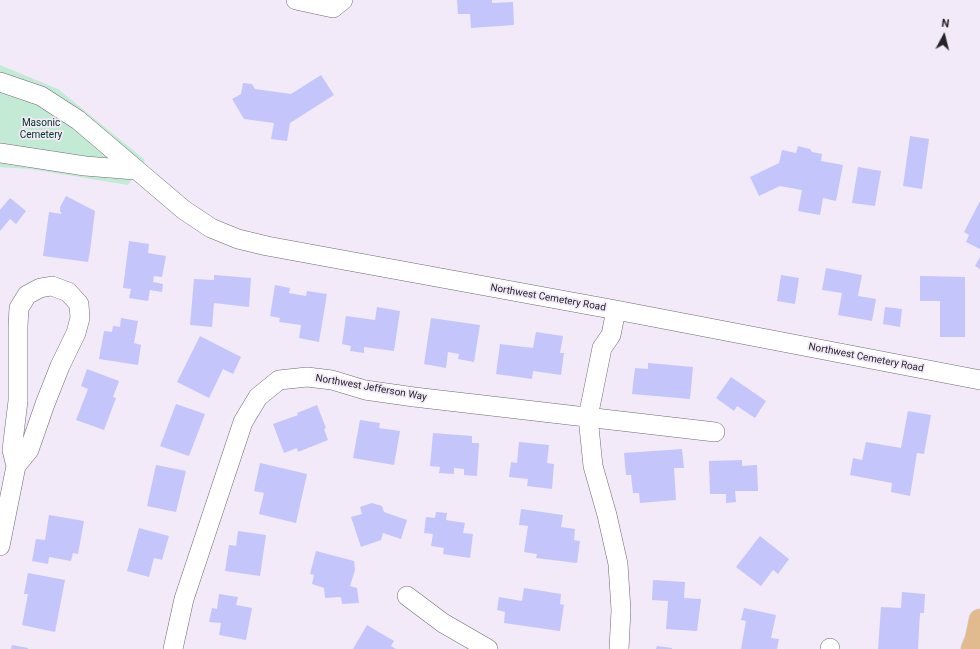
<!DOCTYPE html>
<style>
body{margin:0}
#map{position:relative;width:980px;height:649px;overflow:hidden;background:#f2eaf8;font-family:Roboto,sans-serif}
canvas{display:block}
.north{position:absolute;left:924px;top:16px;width:40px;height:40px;-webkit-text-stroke:3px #f2eaf8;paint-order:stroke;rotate:7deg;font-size:11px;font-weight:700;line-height:16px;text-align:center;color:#272429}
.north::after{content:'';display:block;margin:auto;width:14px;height:18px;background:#272429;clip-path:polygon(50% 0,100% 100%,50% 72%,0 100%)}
</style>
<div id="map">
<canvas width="980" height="649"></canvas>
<div class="north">N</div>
</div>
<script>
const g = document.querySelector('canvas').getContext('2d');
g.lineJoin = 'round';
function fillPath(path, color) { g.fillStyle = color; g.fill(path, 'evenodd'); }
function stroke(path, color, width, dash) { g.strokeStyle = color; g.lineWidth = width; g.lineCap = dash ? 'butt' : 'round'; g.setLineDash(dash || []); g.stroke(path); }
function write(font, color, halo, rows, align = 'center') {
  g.font = font + ' Roboto,sans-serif'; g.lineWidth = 3.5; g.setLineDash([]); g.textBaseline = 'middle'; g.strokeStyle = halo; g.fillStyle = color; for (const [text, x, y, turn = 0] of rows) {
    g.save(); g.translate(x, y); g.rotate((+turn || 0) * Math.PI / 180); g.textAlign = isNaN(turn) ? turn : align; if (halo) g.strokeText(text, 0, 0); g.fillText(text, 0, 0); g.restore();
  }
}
const green = new Path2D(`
 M 0,65 L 58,89 L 145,160 L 128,185 L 30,169 L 0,167 Z`);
const building = new Path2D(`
 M 457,0 L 492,0 L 492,3 L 513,2 L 514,25 L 471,28 L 470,14 L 458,14 Z
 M 321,75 L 334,95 L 290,123 L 287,141 L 271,139 L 274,123 L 244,119 L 232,99 L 241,94 L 243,83 L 252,84 L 255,89 L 291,94 Z
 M 910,136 L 929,139 L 922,189 L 903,186 Z
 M 798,146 L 810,149 L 812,152 L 822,154 L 821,161 L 843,165 L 836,201 L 823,198 L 820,215 L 798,211 L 802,190 L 780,186 L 759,196 L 750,177 L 779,163 L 782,150 L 796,153 Z
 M 858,167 L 881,171 L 875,206 L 852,203 Z
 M 66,196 L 95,211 L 90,251 L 88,262 L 43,256 L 49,212 L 62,214 L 60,211 L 60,207 Z
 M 10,198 L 26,211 L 16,224 L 10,219 L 0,231 L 0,210 Z
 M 980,201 L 980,249 L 966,242 L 969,235 L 964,232 Z
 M 129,241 L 149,244 L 148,253 L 166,256 L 162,277 L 154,276 L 153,282 L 163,284 L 162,292 L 150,290 L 148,301 L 129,298 L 131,289 L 123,288 Z
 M 980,257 L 980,269 L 975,266 Z
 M 826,268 L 862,275 L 858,296 L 876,299 L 872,321 L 838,315 L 842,293 L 822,290 Z
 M 214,275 L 251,278 L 249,307 L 214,303 L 212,327 L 190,325 L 194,279 L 214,280 Z
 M 781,275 L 799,278 L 795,304 L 777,301 Z
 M 920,276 L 965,277 L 965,337 L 940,337 L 940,301 L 920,301 Z
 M 275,285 L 290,288 L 289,293 L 306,296 L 307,291 L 327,294 L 319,342 L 299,338 L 301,325 L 279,322 L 280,318 L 270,316 Z
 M 377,307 L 400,311 L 394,351 L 364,347 L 364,353 L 350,351 L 351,346 L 342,344 L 346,316 L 375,320 Z
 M 885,307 L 902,309 L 900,327 L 883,324 Z
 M 121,318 L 138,321 L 134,343 L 141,345 L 138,365 L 99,359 L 104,331 L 112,332 L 113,326 L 120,327 Z
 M 431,318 L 480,325 L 474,362 L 458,359 L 459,354 L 448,352 L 446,368 L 424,364 Z
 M 536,332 L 563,336 L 560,353 L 564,353 L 561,375 L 533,371 L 532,379 L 496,374 L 500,344 L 533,348 Z
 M 200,336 L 241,357 L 233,374 L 223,369 L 209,398 L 177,382 Z
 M 648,363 L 693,367 L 690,399 L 632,394 L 635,368 L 648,369 Z
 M 87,369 L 119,381 L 113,397 L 116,398 L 104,430 L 76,420 L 88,389 L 81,386 Z
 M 731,377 L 766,401 L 755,418 L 737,406 L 734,411 L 716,398 Z
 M 176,404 L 205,414 L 189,456 L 160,446 Z
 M 317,405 L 326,428 L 324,429 L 328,440 L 298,452 L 297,448 L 284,453 L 273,424 L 298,415 L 297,413 Z
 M 908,411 L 931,415 L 924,454 L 917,453 L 910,496 L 891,492 L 892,483 L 850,475 L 853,458 L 862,460 L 866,442 L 901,448 Z
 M 360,420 L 380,423 L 379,428 L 400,431 L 394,465 L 353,458 Z
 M 433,433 L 472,436 L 472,443 L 479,443 L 477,476 L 464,475 L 464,469 L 454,468 L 454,474 L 439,473 L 440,467 L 430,466 Z
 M 519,442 L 549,445 L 547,463 L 554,464 L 552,489 L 527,486 L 528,479 L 509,477 L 511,462 L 517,463 Z
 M 682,449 L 684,468 L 674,468 L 676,500 L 640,503 L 639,493 L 633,493 L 631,475 L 626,475 L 624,453 Z
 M 742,460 L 742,466 L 757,465 L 758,491 L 735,491 L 736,502 L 726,503 L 726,494 L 710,494 L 709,461 Z
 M 260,463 L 307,474 L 296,523 L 259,514 L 264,493 L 254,491 Z
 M 156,465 L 186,471 L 176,512 L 147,506 Z
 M 372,503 L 382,506 L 384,512 L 407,520 L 401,539 L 383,533 L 381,540 L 361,547 L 351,517 L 362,514 L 360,507 Z
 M 521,509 L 563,515 L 561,527 L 575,529 L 574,540 L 580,541 L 577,563 L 536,558 L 537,554 L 524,552 L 528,526 L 519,525 Z
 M 436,512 L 447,513 L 446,520 L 465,523 L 463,533 L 473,534 L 470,558 L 443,554 L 444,548 L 431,546 L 433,534 L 424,533 L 426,517 L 435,518 Z
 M 49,515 L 84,521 L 78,554 L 73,553 L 71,561 L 49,557 L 48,564 L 32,561 L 36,539 L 45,540 Z
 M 139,528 L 169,536 L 162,560 L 154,558 L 149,577 L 127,571 Z
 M 238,531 L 266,535 L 260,576 L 225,571 L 229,545 L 236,546 Z
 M 760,536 L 789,559 L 778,574 L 773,570 L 761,586 L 736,567 Z
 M 316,551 L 354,561 L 355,570 L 350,586 L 357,588 L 359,603 L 342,604 L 341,597 L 325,598 L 324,588 L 312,584 L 314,575 L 310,574 Z
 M 28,573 L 65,580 L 55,632 L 22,625 L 28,594 L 24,594 Z
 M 653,580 L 685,582 L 684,598 L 701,599 L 697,631 L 666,629 L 668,601 L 652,600 Z
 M 524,588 L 561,594 L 560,604 L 564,605 L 560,631 L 504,623 L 505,612 L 497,610 L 499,597 L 522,601 Z
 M 902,592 L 925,594 L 924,613 L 920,613 L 918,649 L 878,649 L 881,607 L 901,608 Z
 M 219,594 L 238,597 L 236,605 L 252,608 L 246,640 L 219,635 L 221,623 L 209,622 L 212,608 L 217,609 Z
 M 744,608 L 776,615 L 771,638 L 779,639 L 777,649 L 741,649 L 746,621 L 741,620 Z
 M 367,625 L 394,641 L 391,646 L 396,649 L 353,649 Z
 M 12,645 L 28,648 L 28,649 L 11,649 Z
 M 657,646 L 672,648 L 672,649 L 656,649 Z`);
const minor = new Path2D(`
 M 296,0 L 333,8 L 343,0
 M 0,82 L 41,96 L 78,120 L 184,210 L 211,228 L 238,239 L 267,246 L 616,310 L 980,380
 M 0,153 L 85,166 L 135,170
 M 616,310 L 611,335 L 602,348 L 588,417 L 593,466 L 607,515 L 618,564 L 621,610 L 619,649
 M 0,546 L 16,466 L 12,450 L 18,401 L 18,326 L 19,308 L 27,295 L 40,288 L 52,286 L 68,292 L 79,304 L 80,318 L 76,333 L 60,366 L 45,404 L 29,450 L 16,466
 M 407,596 L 443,623 L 488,649
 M 173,649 L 184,599 L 243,422 L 258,397 L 279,380 L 307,377 L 332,380 L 365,390 L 414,397 L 715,432
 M 830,649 L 830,648`);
const major = new Path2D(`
 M 972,649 L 976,639 L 980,620`);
const parkNames = [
 ["Masonic",41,123],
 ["Cemetery",41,135]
];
const streetNames = [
 ["Northwest Cemetery Road",548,298,10],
 ["Northwest Cemetery Road",866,358,11],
 ["Northwest Jefferson Way",371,388,10]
];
fillPath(green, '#c3ead5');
fillPath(building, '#c4c5fa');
stroke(minor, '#706975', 20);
stroke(major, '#cfcfd0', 23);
stroke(minor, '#fff', 19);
stroke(major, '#e1bb8e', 22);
write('10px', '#003220', '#f2eaf8', parkNames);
write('10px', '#272429', '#f2eaf8', streetNames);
</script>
